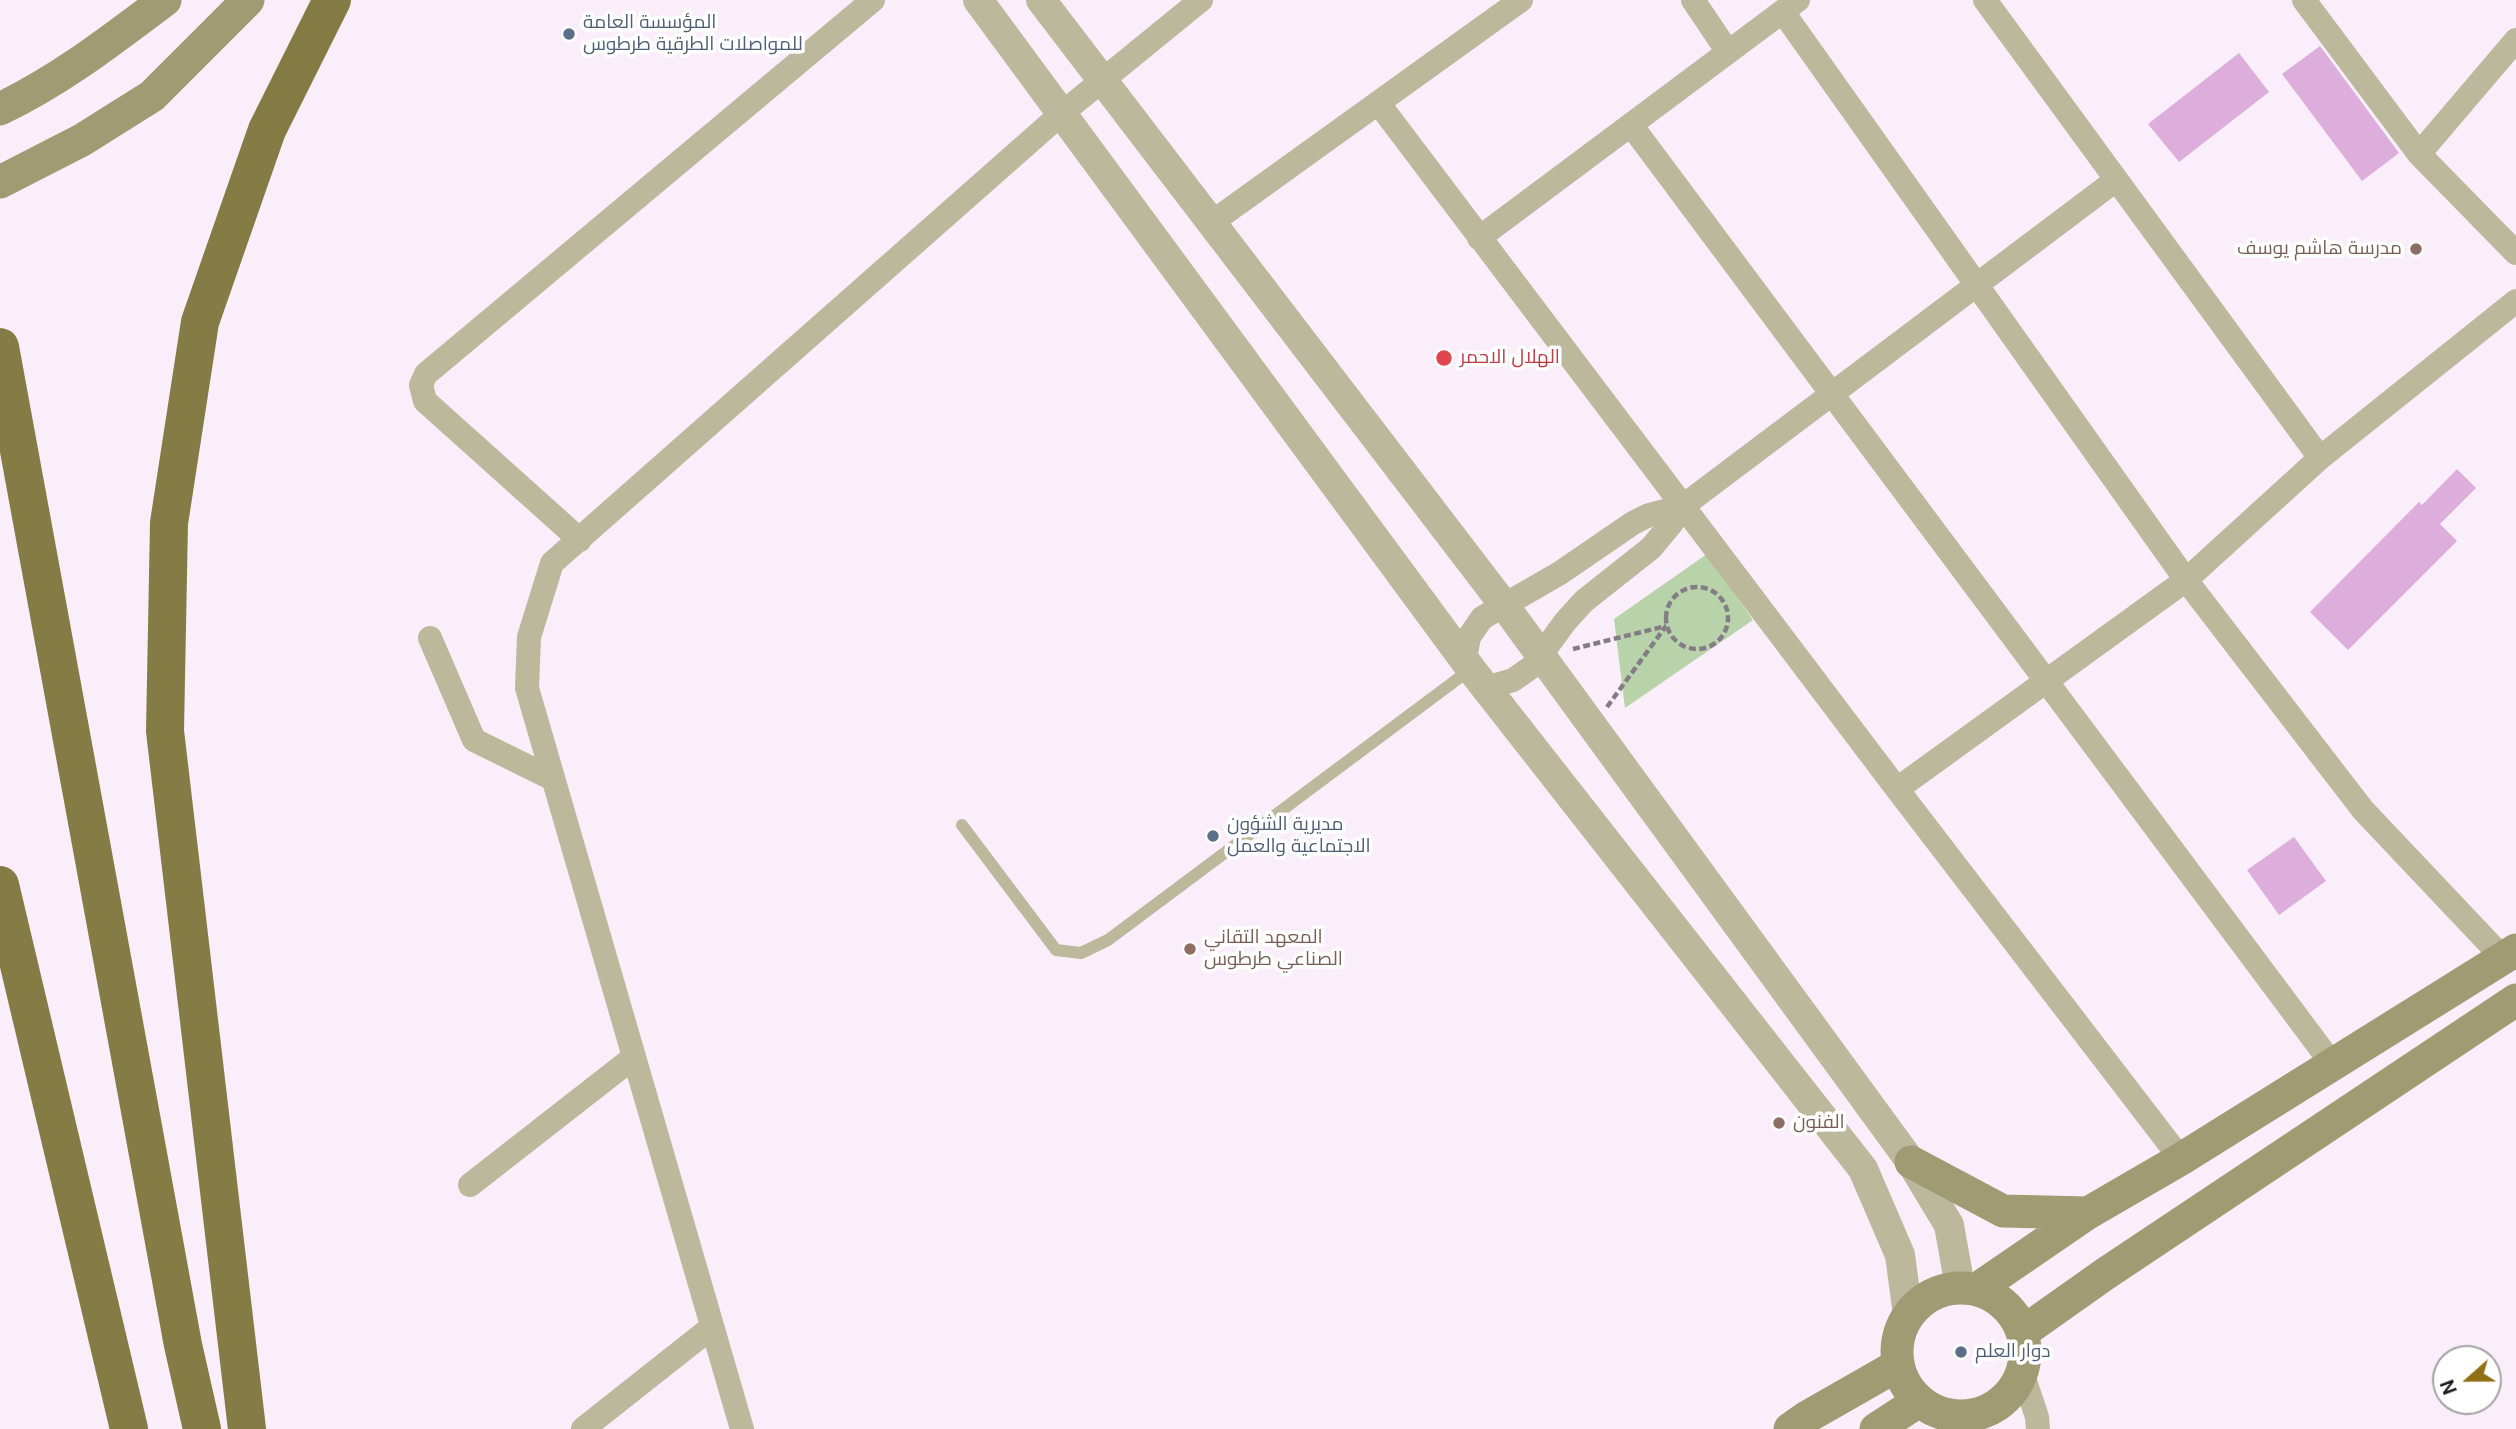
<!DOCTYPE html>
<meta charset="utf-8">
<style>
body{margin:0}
#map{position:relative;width:2516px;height:1429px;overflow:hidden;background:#faeefa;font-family:"DM Sans",sans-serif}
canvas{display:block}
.north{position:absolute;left:2432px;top:1345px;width:70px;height:70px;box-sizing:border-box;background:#fff;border:2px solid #a4a2a4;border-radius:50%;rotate:249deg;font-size:19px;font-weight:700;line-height:28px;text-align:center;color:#1b171b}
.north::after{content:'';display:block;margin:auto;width:24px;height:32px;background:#8f7015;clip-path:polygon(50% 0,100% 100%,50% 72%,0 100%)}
</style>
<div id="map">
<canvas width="2516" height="1429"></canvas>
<div class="north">N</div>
</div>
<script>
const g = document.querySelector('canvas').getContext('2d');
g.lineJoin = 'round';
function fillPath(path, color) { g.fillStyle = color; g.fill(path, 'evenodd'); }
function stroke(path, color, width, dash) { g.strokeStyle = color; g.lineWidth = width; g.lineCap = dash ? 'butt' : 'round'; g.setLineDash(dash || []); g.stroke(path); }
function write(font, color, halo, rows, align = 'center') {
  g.font = font + ' "DM Sans",Cairo,sans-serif'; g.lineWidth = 7; g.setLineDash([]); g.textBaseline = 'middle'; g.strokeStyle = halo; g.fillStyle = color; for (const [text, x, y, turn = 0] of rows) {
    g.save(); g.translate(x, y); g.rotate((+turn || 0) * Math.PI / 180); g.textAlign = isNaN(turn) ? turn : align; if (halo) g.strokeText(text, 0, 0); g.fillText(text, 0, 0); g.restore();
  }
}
const green = new Path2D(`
 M 1707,554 L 1753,620 L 1625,708 L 1614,619 Z`);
const building = new Path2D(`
 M 2320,46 L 2399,153 L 2362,181 L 2282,74 Z
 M 2239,53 L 2269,92 L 2179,162 L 2148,124 Z
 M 2457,469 L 2476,488 L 2440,524 L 2457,541 L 2348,650 L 2310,612 L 2419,502 L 2422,505 Z
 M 2294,837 L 2326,881 L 2279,915 L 2247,870 Z`);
const path = new Path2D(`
 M1666 618a31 31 0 1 1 62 0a31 31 0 1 1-62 0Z
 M 1573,649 L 1666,626
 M 1607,707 L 1666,626`);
const service = new Path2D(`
 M 962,825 L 1056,950 L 1081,953 L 1108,940 L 1471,669`);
const minor = new Path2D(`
 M 1693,0 L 1728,52
 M 1985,0 L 2320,458
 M 2304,0 L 2419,154 L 2516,253
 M 1783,12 L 2186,580 L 2363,810 L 2504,959
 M 1379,104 L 1897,789 L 2181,1159
 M 1631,125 L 2333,1065
 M 2419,154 L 2516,40
 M 1211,223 L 1521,0
 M 1479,238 L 1798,0
 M 580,540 L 425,401 L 421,385 L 426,374 L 873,0
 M 430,638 L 474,740 L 553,779
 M 1465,659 L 1469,637 L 1482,618 L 1560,573 L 1633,523 L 1649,515 L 1683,506 L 2116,180
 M 1486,688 L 1513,680 L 1533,666 L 1565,622 L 1584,601 L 1651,548 L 1671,524 L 1683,506
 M 1897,789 L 2186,580 L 2320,458 L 2516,301
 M 470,1185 L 634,1057
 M 2023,1375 L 2037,1417 L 2038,1429
 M 1946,1415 L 1953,1429
 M 583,1429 L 712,1327
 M 742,1429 L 527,688 L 529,637 L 552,563 L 1061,114 L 1201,0`);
const tertiary = new Path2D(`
 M 978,0 L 1471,669 L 1863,1169 L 1900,1255 L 1908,1315
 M 1041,0 L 1504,605 L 1911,1162 L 1949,1225 L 1960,1287`);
const secondary = new Path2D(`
 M 0,109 C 62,79 110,41 165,0
 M 0,182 L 82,140 L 152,96 L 248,0
 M 1911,1162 L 2003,1211 L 2088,1213
 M1897 1352a64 64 0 1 1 128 0a64 64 0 1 1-128 0Z
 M 1977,1289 L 2088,1213 L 2181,1159 L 2516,950
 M 2023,1332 L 2105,1274 L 2516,1000
 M 1790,1429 L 1807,1417 L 1898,1365
 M 1876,1429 L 1919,1401`);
const trunk = new Path2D(`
 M 0,347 L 183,1345 L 202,1429
 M 0,885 L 129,1429
 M 247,1429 L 165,731 L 169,523 L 200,322 L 267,130 L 332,0`);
const markers = [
 [569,34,7,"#5c6f8a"],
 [2416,249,7,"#8d6e63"],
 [1444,358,9,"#e0444e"],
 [1213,836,7,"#5c6f8a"],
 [1190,949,7,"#8d6e63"],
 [1779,1123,7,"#8d6e63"],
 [1961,1352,7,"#5c6f8a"]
];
const serviceNames = [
 ["المؤسسة العامة",583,23],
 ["للمواصلات الطرقية طرطوس",583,45],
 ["مديرية الشؤون",1227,825],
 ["الاجتماعية والعمل",1227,847],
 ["دوار العلم",1975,1352]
];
const educationNames = [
 ["مدرسة هاشم يوسف",2402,249,"right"],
 ["المعهد التقاني",1204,938],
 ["الصناعي طرطوس",1204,960],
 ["الفنون",1793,1123]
];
const healthNames = [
 ["الهلال الاحمر",1460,358]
];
fillPath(green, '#b8d3a9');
fillPath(building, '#ddaddc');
stroke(path, '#857d85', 4.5, [7, 3.5]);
stroke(service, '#bbb89c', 12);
stroke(minor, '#bbb89c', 24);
stroke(tertiary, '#bbb89c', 30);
stroke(secondary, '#9f9b72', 33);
stroke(trunk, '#847c44', 38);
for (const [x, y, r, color] of markers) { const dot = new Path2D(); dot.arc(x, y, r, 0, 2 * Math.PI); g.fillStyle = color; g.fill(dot); stroke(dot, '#fff', 2.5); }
write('19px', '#4e5e75', '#fff', serviceNames, 'left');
write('19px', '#785e54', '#fff', educationNames, 'left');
write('19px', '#be3a42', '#fff', healthNames, 'left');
</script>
